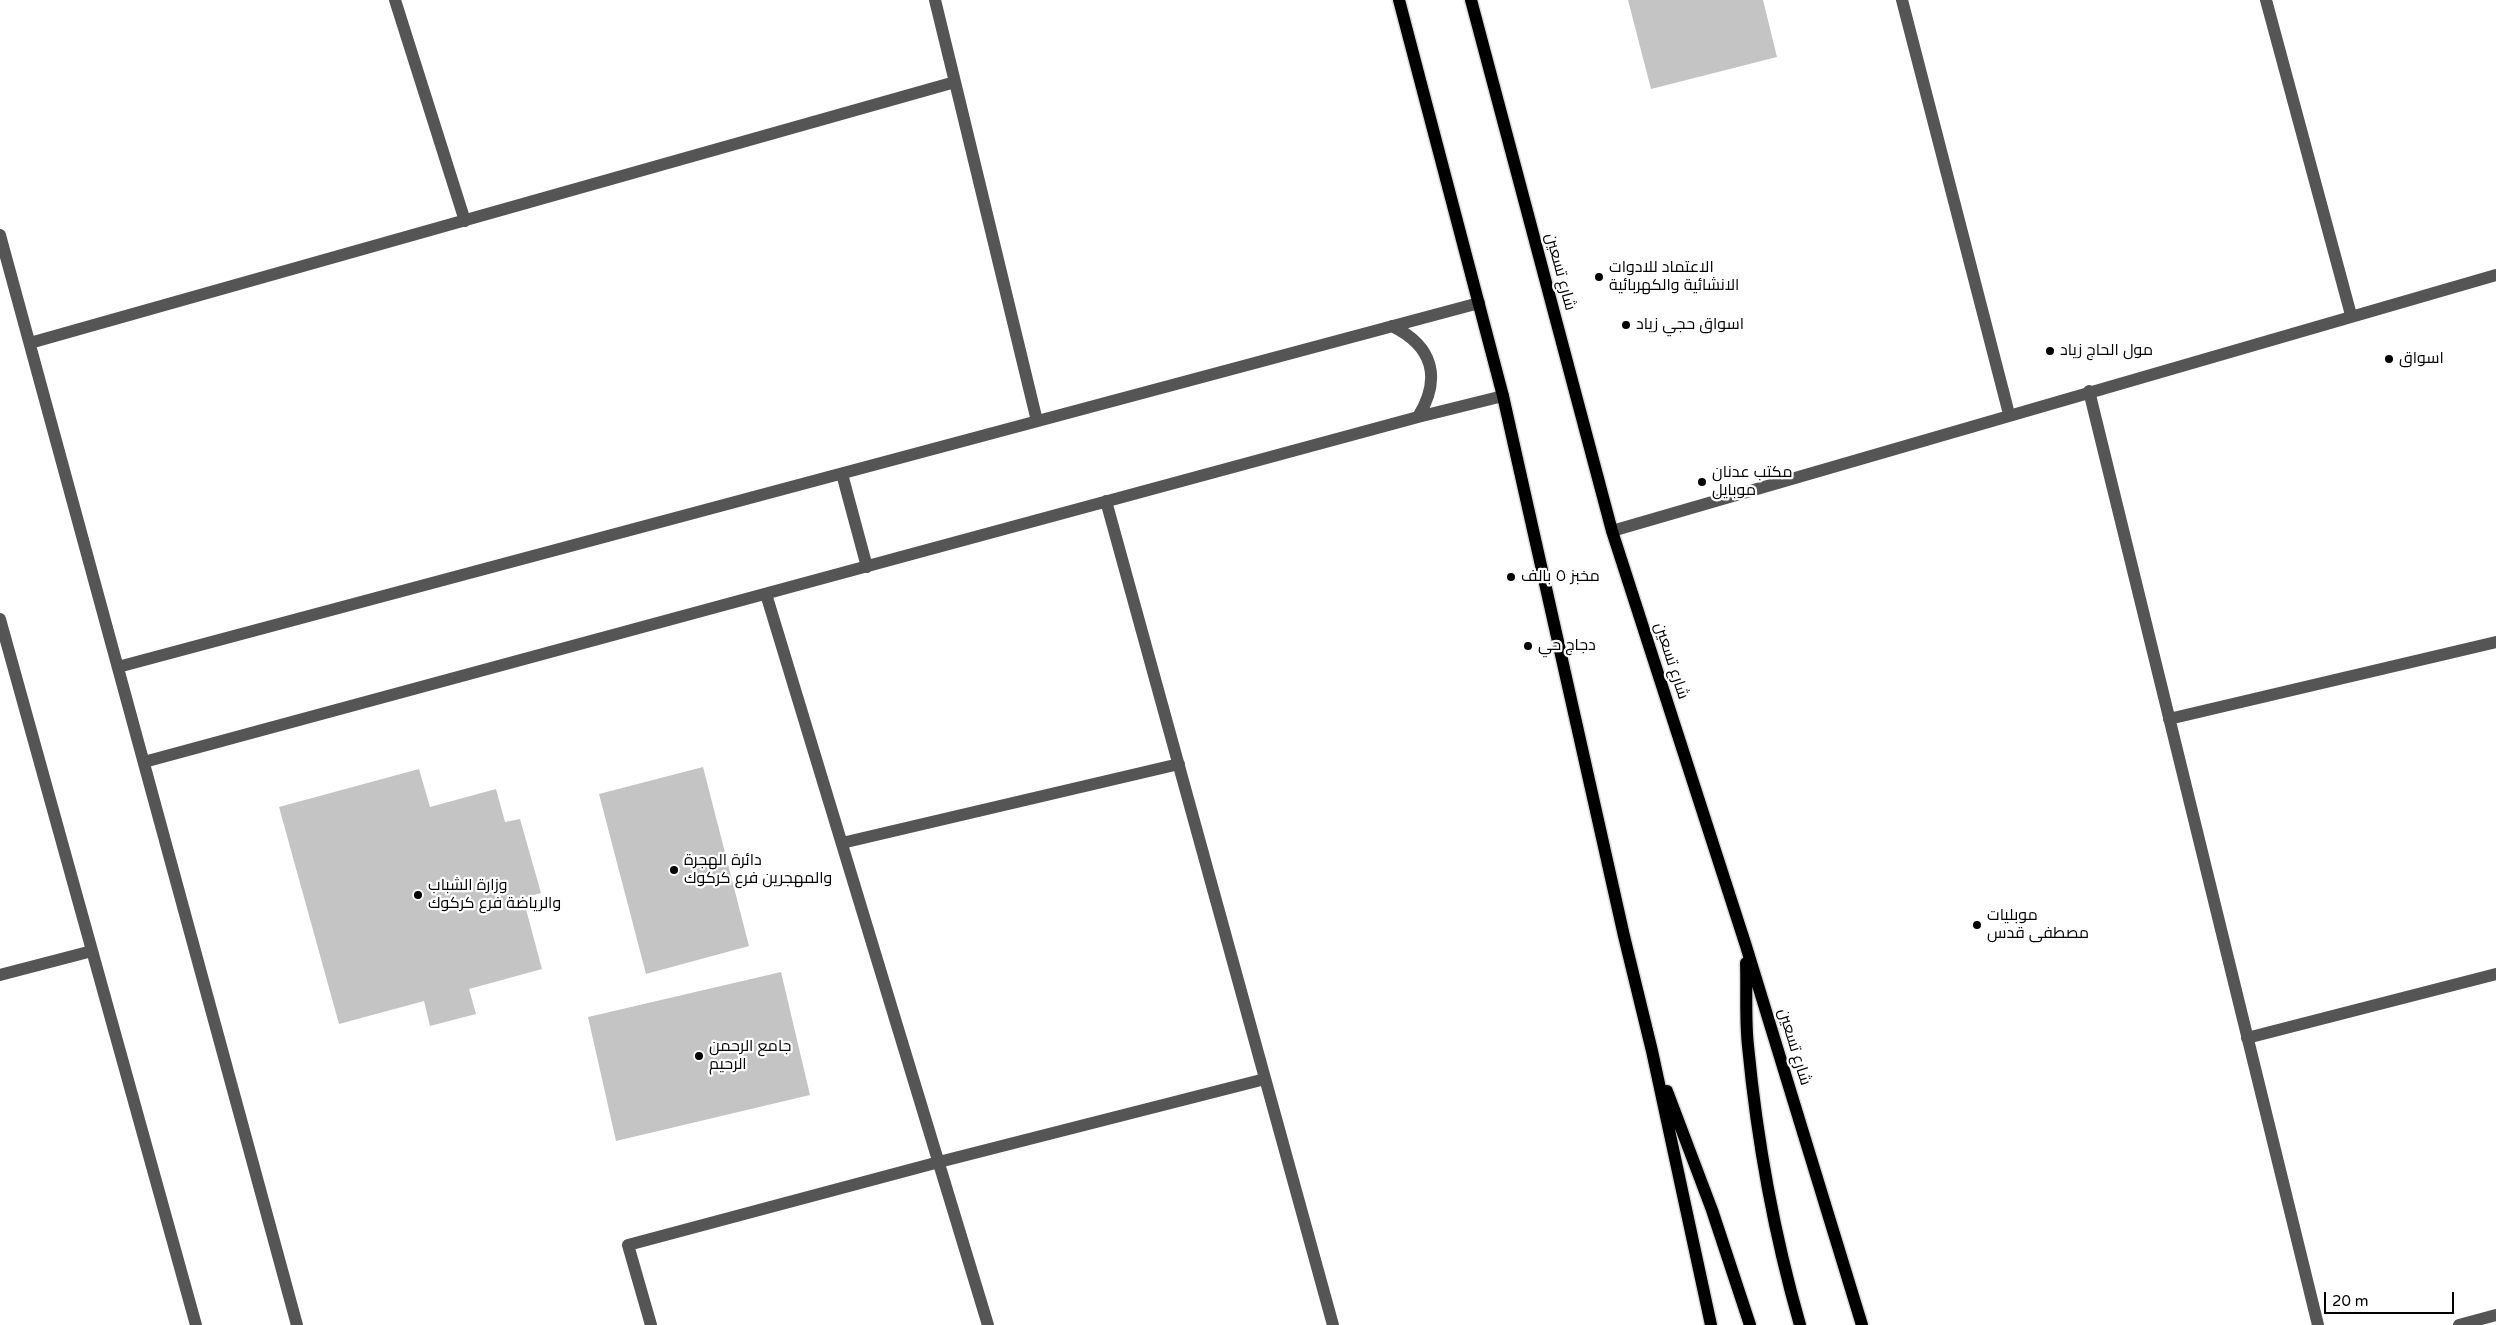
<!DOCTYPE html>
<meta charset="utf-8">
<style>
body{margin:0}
#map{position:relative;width:2496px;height:1325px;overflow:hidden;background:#fff;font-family:"Varela Round",sans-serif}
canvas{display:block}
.scale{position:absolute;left:2324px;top:1292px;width:130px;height:22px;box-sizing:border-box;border:2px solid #000;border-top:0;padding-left:6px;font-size:15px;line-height:18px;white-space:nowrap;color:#000;-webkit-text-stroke:4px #fff;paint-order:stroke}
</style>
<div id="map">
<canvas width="2496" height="1325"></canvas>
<div class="scale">20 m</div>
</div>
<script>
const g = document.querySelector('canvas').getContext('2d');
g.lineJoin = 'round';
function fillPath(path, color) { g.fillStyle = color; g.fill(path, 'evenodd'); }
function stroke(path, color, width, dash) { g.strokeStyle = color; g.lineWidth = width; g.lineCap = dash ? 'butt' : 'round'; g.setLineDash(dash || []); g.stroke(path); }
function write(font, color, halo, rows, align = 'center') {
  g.font = font + ' "Varela Round",Cairo,sans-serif'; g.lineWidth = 4.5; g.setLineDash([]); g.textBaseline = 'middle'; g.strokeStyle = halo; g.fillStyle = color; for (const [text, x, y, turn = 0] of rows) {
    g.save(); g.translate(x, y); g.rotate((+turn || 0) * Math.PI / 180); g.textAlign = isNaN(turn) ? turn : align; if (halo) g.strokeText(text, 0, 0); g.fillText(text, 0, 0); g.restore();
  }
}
const building = new Path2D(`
 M 1628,0 L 1763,0 L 1777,57 L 1651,89 Z
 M 703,767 L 749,946 L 646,974 L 599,794 Z
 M 419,769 L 430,807 L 496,789 L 505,822 L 520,819 L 541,893 L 523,898 L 542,969 L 469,989 L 476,1014 L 430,1026 L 424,1001 L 339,1024 L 279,807 Z
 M 781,972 L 810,1095 L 616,1141 L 588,1017 Z`);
const minor = new Path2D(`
 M 395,0 L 465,221
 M 1902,0 L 2009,414
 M 2266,0 L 2351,315
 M 955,82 L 1037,421
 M 0,235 L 297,1325
 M 1392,326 C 1433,346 1442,378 1418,417
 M 30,343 L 955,82 L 935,0
 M 2089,391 L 2318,1325
 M 842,474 L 867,567
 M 1106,501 L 1333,1325
 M 1612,531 L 2496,275
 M 766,594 L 988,1325
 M 0,619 L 196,1325
 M 118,667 L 1479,303
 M 2169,719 L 2496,642
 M 144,762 L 1418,417 L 1503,396
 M 842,843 L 1179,764
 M 0,975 L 92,951
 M 2247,1038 L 2496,974
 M 651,1325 L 628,1245 L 939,1162 L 1265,1079
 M 2459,1325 L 2496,1315`);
const major = new Path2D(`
 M 1399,0 L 1503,396 L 1624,936 L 1652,1051 L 1711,1325
 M 1471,0 L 1612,531 L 1746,946 L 1862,1325
 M 1746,963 C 1747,990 1745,1019 1748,1046 C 1757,1140 1774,1234 1800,1325
 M 1667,1091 L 1712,1210 L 1750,1325`);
const markers = [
 [1599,277,5,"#000"],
 [1626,325,5,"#000"],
 [2050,351,5,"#000"],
 [2389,359,5,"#000"],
 [1702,482,5,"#000"],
 [1511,577,5,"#000"],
 [1528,646,5,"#000"],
 [674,870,5,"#000"],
 [418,895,5,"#000"],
 [1977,925,5,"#000"],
 [699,1056,5,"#000"]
];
const poiNames = [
 ["الاعتماد للادوات",1609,268],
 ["الانشائية والكهربائية",1609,286],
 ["اسواق حجي زياد",1636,325],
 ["مول الحاج زياد",2060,351],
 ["اسواق",2399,359],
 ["مكتب عدنان",1712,473],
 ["موبايل",1712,491],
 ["مخبز ٥ بالف",1521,577],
 ["دجاج حي",1538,646],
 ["دائرة الهجرة",684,861],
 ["والمهجرين فرع كركوك",684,879],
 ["وزارة الشباب",428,886],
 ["والرياضة فرع كركوك",428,904],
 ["موبليات",1987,916],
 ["مصطفى قدس",1987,934],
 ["جامع الرحمن",709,1047],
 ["الرحيم",709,1065]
];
const streetNames = [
 ["شارع تسعين",1560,272,75],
 ["شارع تسعين",1671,661,72],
 ["شارع تسعين",1794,1047,73]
];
fillPath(building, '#c4c4c4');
stroke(major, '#dbdbdb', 15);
stroke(minor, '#555', 12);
stroke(major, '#000', 12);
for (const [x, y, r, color] of markers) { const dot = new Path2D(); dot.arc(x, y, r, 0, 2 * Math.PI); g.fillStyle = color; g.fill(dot); stroke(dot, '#fff', 2); }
write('16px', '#000', '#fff', poiNames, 'left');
write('16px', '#000', '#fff', streetNames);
</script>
